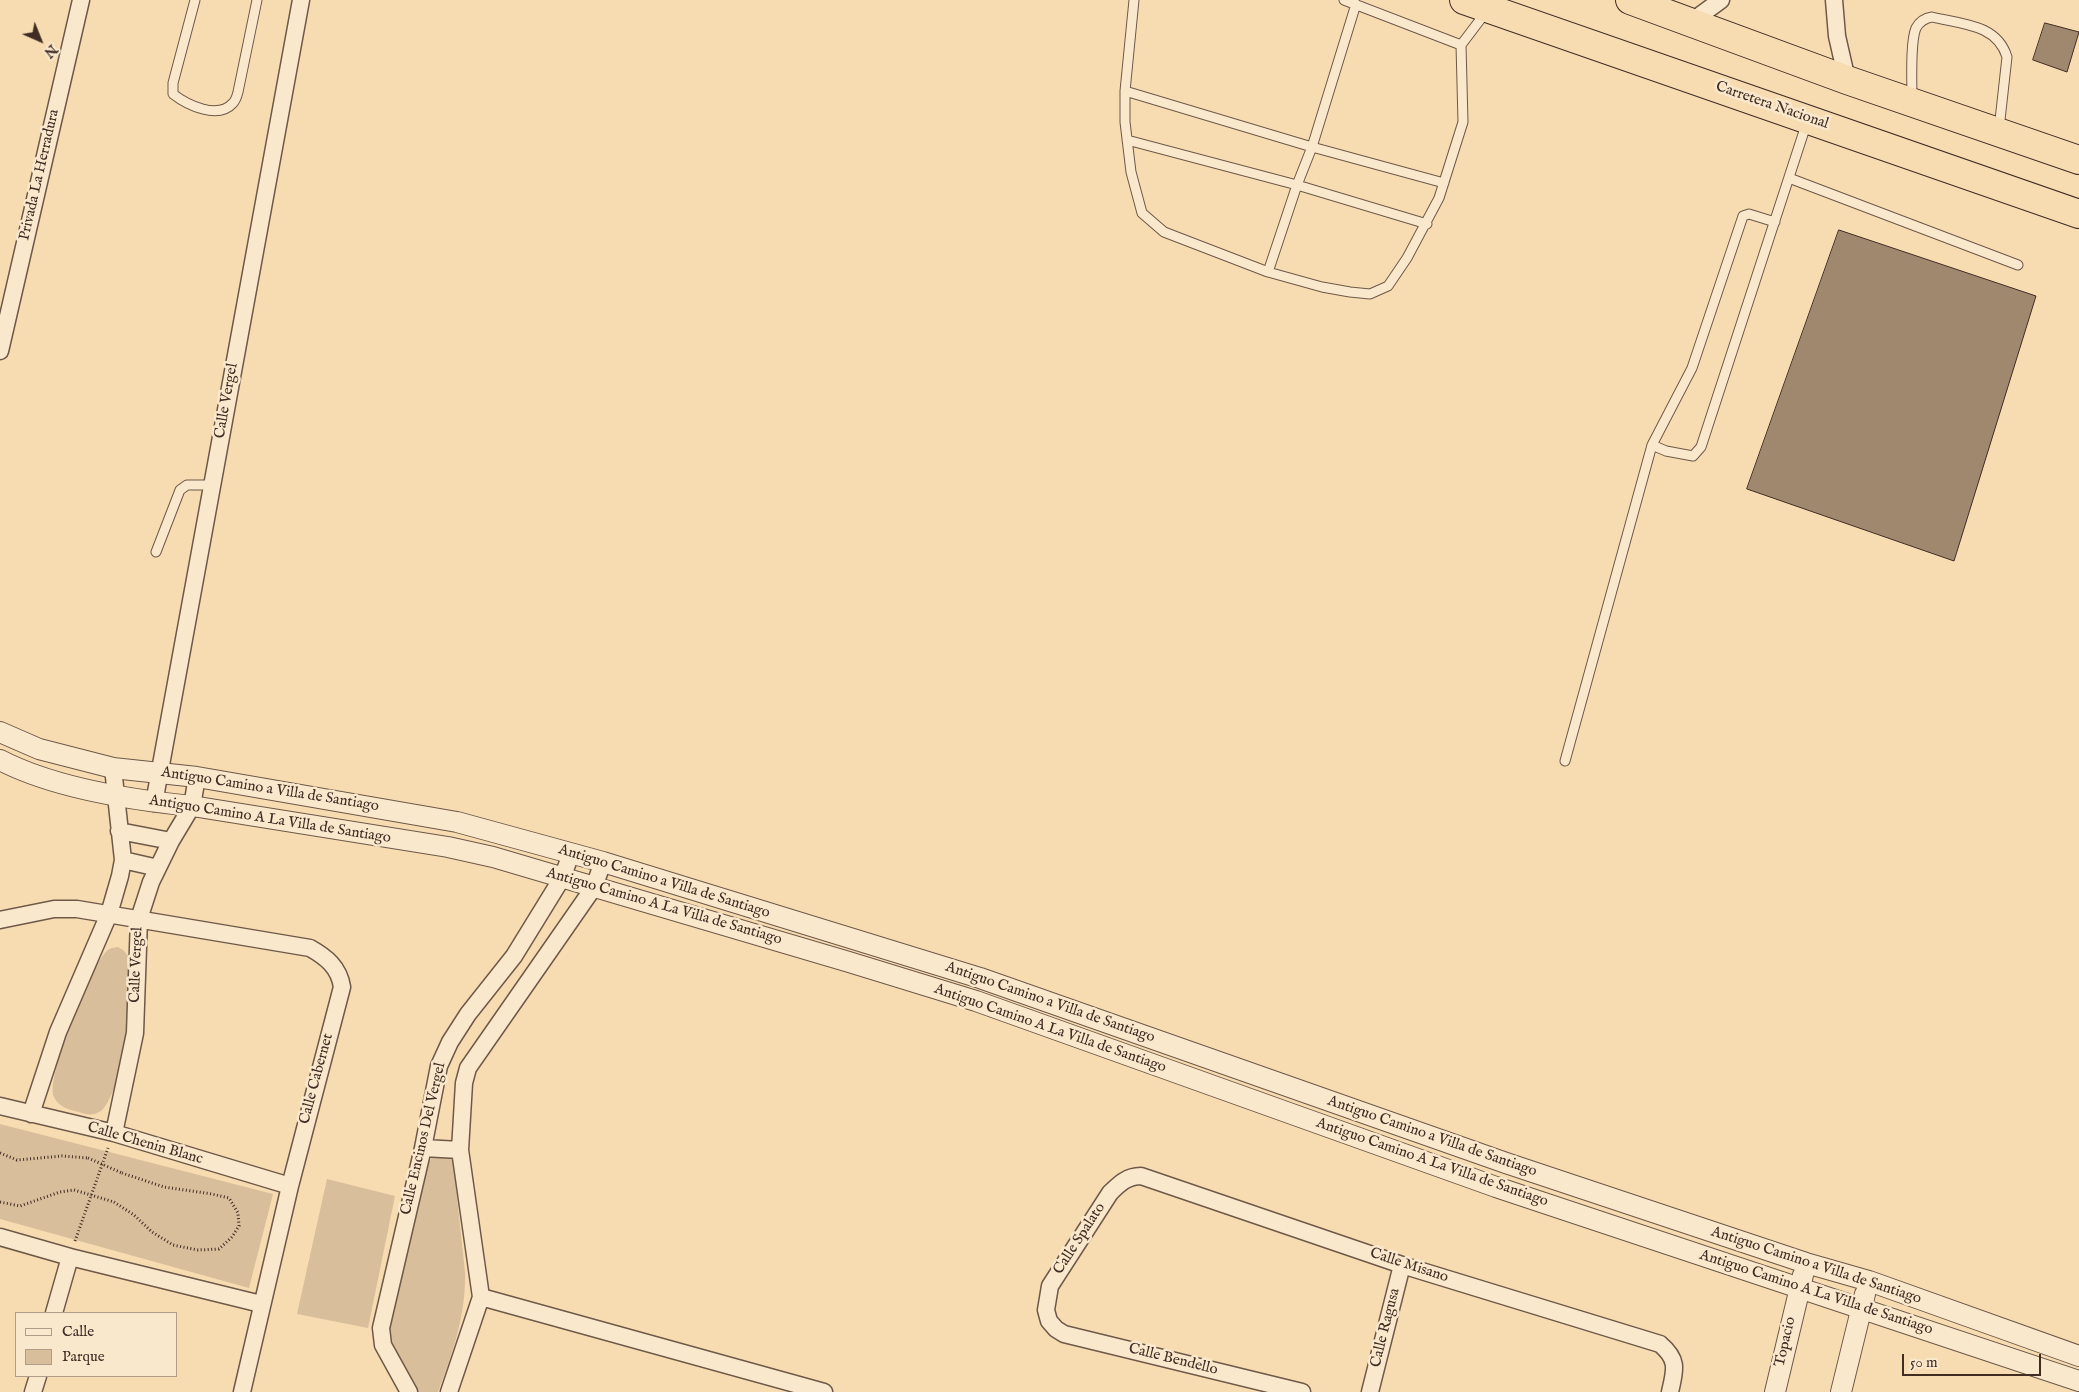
<!DOCTYPE html>
<style>
body{margin:0}
#map{position:relative;width:2079px;height:1392px;overflow:hidden;background:#f7dcb2;font-family:"IM FELL English",serif}
canvas{display:block}
.legend{position:absolute;left:15px;top:1312px;width:162px;height:65px;box-sizing:border-box;background:#fae8cd;border:1px solid #b09d89;margin:0;padding:6px 9px;list-style:none;font-size:15px;color:#412c24}
.legend li{display:flex;align-items:center;gap:10px;height:25px}
.legend b{width:25px;border:1px solid #b09d89}
.north{position:absolute;left:15px;top:15px;width:50px;height:50px;-webkit-text-stroke:4px #fae8cd;paint-order:stroke;rotate:136deg;font-size:14px;font-weight:700;line-height:20px;text-align:center;color:#412c24}
.north::after{content:'';display:block;margin:auto;width:18px;height:22px;background:#412c24;clip-path:polygon(50% 0,100% 100%,50% 72%,0 100%)}
.scale{position:absolute;left:1902px;top:1354px;width:139px;height:22px;box-sizing:border-box;border:2px solid #412c24;border-top:0;padding-left:6px;font-size:15px;line-height:18px;white-space:nowrap;color:#412c24;-webkit-text-stroke:4px #fae8cd;paint-order:stroke}
</style>
<div id="map">
<canvas width="2079" height="1392"></canvas>
<ul class="legend">
<li><b style="height:6px;background:#fae8cd"></b>Calle</li>
<li><b style="height:14px;background:#d8be9a"></b>Parque</li>
</ul>
<div class="north">N</div>
<div class="scale">50 m</div>
</div>
<script>
const g = document.querySelector('canvas').getContext('2d');
g.lineJoin = 'round';
function fillPath(path, color) { g.fillStyle = color; g.fill(path, 'evenodd'); }
function stroke(path, color, width, dash) { g.strokeStyle = color; g.lineWidth = width; g.lineCap = dash ? 'butt' : 'round'; g.setLineDash(dash || []); g.stroke(path); }
function write(font, color, halo, rows, align = 'center') {
  g.font = font + ' "IM FELL English",serif'; g.lineWidth = 5; g.setLineDash([]); g.textBaseline = 'middle'; g.strokeStyle = halo; g.fillStyle = color; for (const [text, x, y, turn = 0] of rows) {
    g.save(); g.translate(x, y); g.rotate((+turn || 0) * Math.PI / 180); g.textAlign = isNaN(turn) ? turn : align; if (halo) g.strokeText(text, 0, 0); g.fillText(text, 0, 0); g.restore();
  }
}
const green = new Path2D(`
 M 118,947 L 123,950 L 129,957 C 131,981 129,1008 127,1033 C 126,1050 114,1101 101,1111 C 93,1116 87,1115 79,1112 C 70,1110 58,1107 54,1097 C 45,1079 90,969 105,953 C 109,948 112,948 118,947 Z
 M 0,1124 L 273,1194 L 249,1288 L 0,1219 Z
 M 433,1156 L 448,1156 L 453,1160 L 465,1272 C 466,1316 453,1351 438,1392 L 411,1392 L 398,1361 L 388,1330 L 427,1165 Z
 M 327,1179 L 395,1196 L 368,1328 L 297,1314 Z`);
const building = new Path2D(`
 M 2045,23 L 2079,32 L 2067,72 L 2033,60 Z
 M 1839,230 L 2036,296 L 1954,561 L 1747,489 Z`);
const path = new Path2D(`
 M 0,1153 L 17,1160 L 62,1156 L 88,1158
 M 0,1202 L 20,1206 L 60,1192 L 74,1190
 M 114,1202 L 134,1215 L 152,1232 L 173,1245 L 198,1250 L 219,1249 L 232,1237 L 239,1226 L 238,1213 L 229,1198 L 212,1194 L 164,1187 L 122,1173
 M 75,1241 L 108,1148`);
const service = new Path2D(`
 M 195,0 L 173,83 L 173,94 C 187,105 218,120 233,103 C 235,101 237,96 238,92 L 257,0
 M 1134,0 L 1125,91 L 1125,122 L 1131,172 L 1142,213 L 1164,232 L 1268,272 L 1322,287 L 1350,292 L 1370,294 L 1388,286 L 1407,258 L 1439,198 L 1463,122 L 1461,45
 M 1344,0 L 1461,45 L 1486,12
 M 1125,91 L 1312,147 L 1444,183
 M 1912,100 C 1912,82 1910,42 1916,28 C 1920,21 1925,18 1932,17 C 1961,24 1997,24 2007,57 L 1999,129
 M 1127,140 L 1297,185 L 1427,224
 M 1789,178 L 2018,265
 M 1775,222 L 1749,214 L 1743,216 L 1692,368 L 1652,445 L 1666,451 L 1693,456 L 1701,447 L 1807,122
 M 1268,272 L 1297,185 L 1312,147 L 1356,4
 M 156,552 L 180,490 L 187,485 L 211,485
 M 1565,761 L 1652,445`);
const minor = new Path2D(`
 M 1834,0 L 1837,36 L 1847,80
 M 1691,22 L 1721,0
 M 0,351 L 81,0
 M 154,803 L 301,0
 M 119,831 L 171,841
 M 123,860 L 158,868
 M 0,920 L 54,909 L 77,909 L 310,948 C 326,957 339,967 342,987 L 290,1186 L 242,1392
 M 0,1106 L 114,1133 L 290,1186
 M 31,1114 L 58,1032 L 109,914 L 120,876 L 123,860 L 113,768
 M 114,1133 L 135,1033 L 139,919 L 151,882 L 171,841 L 192,806 L 197,777
 M 423,1148 L 460,1150
 M 0,1237 L 70,1257 L 261,1304
 M 481,1297 L 824,1392
 M 54,1313 L 70,1257
 M 33,1392 L 38,1376
 M 409,1392 L 383,1345 L 381,1328 L 423,1148 L 439,1066 L 450,1042 L 468,1014 L 514,956 L 562,878 L 571,854
 M 449,1392 L 481,1297 L 460,1150 L 464,1083 L 468,1068 L 594,887 L 603,862
 M 1302,1392 L 1064,1334 L 1056,1329 L 1049,1321 L 1046,1310 L 1050,1286 L 1110,1193 C 1119,1184 1127,1176 1141,1176 L 1402,1265 L 1660,1344 C 1679,1360 1675,1370 1670,1392
 M 1370,1392 L 1402,1265`);
const tertiary = new Path2D(`
 M 0,732 L 39,749 L 113,768 L 197,777 L 457,822 L 603,862 L 980,978 L 1506,1163 L 1806,1263 L 1869,1281 L 2079,1356
 M 0,760 C 54,788 131,800 192,806 L 448,847 L 493,857 L 849,962 L 976,1001 L 1496,1187 L 2079,1381
 M 1775,1392 L 1803,1275
 M 1841,1392 L 1865,1294`);
const trunk = new Path2D(`
 M 1464,0 L 2079,214
 M 1630,0 L 1847,80 L 2079,160`);
const pathBridge = new Path2D(`
 M 88,1158 L 122,1173
 M 74,1190 L 114,1202`);
const streetNames = [
 ["Carretera Nacional",1772,106,19],
 ["Privada La Herradura",40,175,-77],
 ["Calle Vergel",227,401,-80],
 ["Antiguo Camino a Villa de Santiago",270,790,9],
 ["Antiguo Camino A La Villa de Santiago",270,820,9],
 ["Antiguo Camino a Villa de Santiago",664,882,17],
 ["Antiguo Camino A La Villa de Santiago",664,907,16],
 ["Calle Vergel",137,965,-88],
 ["Antiguo Camino a Villa de Santiago",1050,1003,19],
 ["Antiguo Camino A La Villa de Santiago",1050,1029,19],
 ["Calle Cabernet",317,1079,-75],
 ["Antiguo Camino a Villa de Santiago",1432,1137,19],
 ["Calle Encinos Del Vergel",424,1139,-77],
 ["Calle Chenin Blanc",145,1144,16],
 ["Antiguo Camino A La Villa de Santiago",1432,1163,19],
 ["Calle Spalato",1080,1239,-57],
 ["Calle Misano",1409,1266,18],
 ["Antiguo Camino a Villa de Santiago",1816,1266,18],
 ["Antiguo Camino A La Villa de Santiago",1816,1293,18],
 ["Calle Ragusa",1386,1328,-76],
 ["Topacio",1786,1342,-77],
 ["Calle Bendello",1173,1360,14]
];
fillPath(green, '#d8be9a');
fillPath(building, '#a0886e');
stroke(building, '#412c24', 1);
stroke(service, '#6e5848', 11);
stroke(minor, '#6e5848', 19);
stroke(tertiary, '#6e5848', 22);
stroke(trunk, '#412c24', 30);
stroke(path, '#412c24', 3, [1, 2.5]);
stroke(service, '#fae8cd', 9);
stroke(minor, '#fae8cd', 16);
stroke(tertiary, '#fae8cd', 20);
stroke(trunk, '#f7dcb2', 28);
stroke(pathBridge, '#412c24', 3, [1, 2.5]);
write('15px', '#412c24', '#fae8cd', streetNames);
</script>
